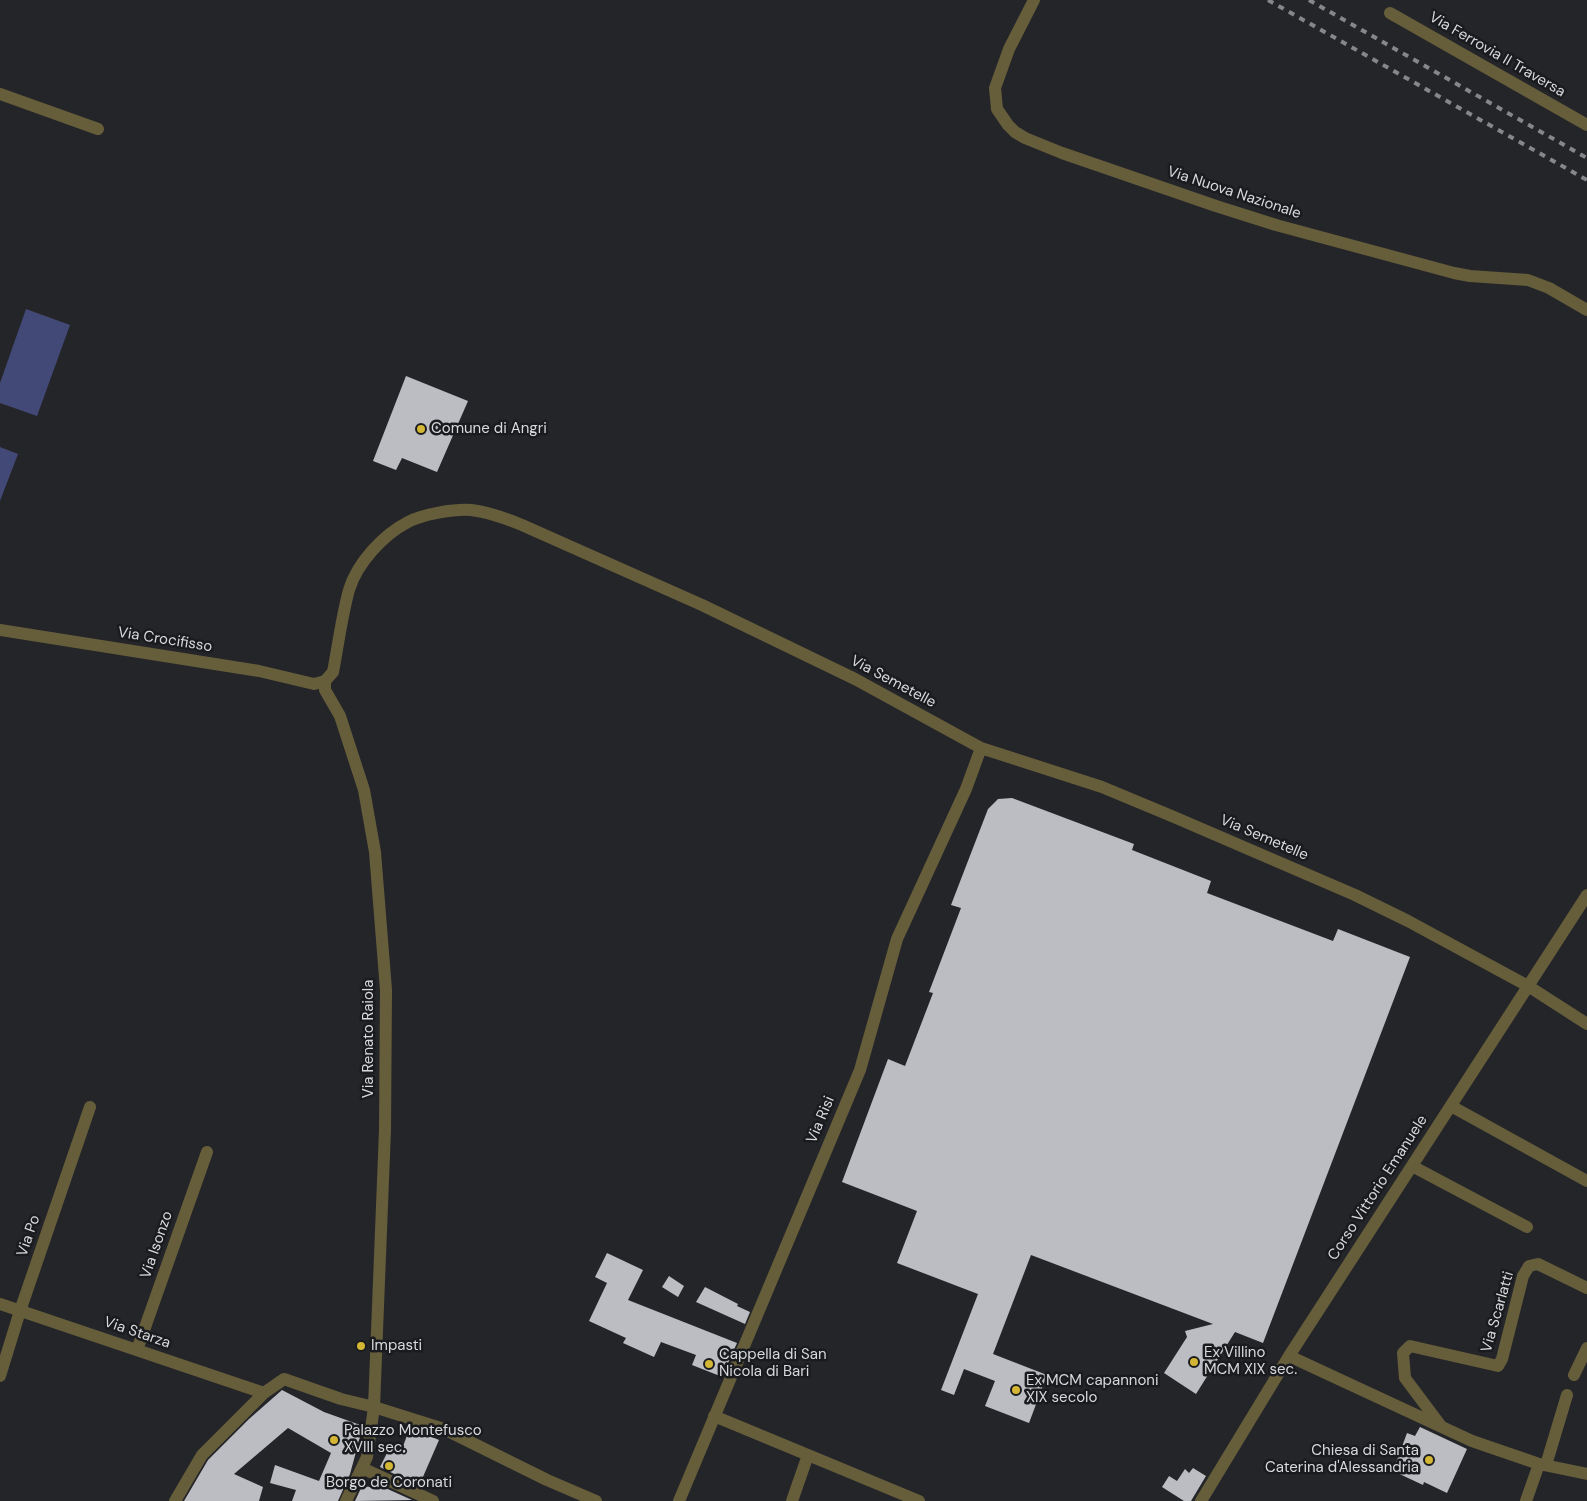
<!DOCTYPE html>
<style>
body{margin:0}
canvas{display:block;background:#242528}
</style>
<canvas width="1587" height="1501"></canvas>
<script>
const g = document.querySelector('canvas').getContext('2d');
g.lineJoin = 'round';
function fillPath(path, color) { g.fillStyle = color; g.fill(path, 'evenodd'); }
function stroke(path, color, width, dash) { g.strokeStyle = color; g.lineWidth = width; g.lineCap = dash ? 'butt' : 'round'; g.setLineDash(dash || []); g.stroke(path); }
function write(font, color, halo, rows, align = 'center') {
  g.font = font + ' "DM Sans",sans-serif'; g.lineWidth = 5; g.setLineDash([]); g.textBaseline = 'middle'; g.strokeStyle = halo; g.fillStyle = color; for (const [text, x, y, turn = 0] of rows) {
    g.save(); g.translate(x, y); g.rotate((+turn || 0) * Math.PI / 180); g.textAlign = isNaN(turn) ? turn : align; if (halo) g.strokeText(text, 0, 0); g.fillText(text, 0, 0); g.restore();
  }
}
const green = new Path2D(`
 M 26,309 L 70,325 L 37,416 L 0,403 L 0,383 Z
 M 0,447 L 18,454 L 0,501 Z`);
const building = new Path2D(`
 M 406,376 L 468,401 L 437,472 L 402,458 L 396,470 L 373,461 Z
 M 1012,798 L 1134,844 L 1132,850 L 1211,881 L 1207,893 L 1333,941 L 1338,929 L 1410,957 L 1263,1343 L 1235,1332 L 1196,1394 L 1164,1373 L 1187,1337 L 1185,1331 L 1213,1324 L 1031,1255 L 993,1354 L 1047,1375 L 1029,1423 L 985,1406 L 995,1381 L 964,1369 L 954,1395 L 941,1390 L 978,1294 L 897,1263 L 917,1211 L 842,1182 L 888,1059 L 905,1066 L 933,993 L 929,992 L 961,908 L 951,905 L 988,809 L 998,799 Z
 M 607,1253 L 643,1270 L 628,1300 L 737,1343 L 728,1363 L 726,1362 L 720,1376 L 692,1365 L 696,1355 L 661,1342 L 654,1357 L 623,1343 L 626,1338 L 589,1321 L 607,1283 L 595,1277 Z
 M 669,1276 L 684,1286 L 678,1297 L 662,1287 Z
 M 705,1287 L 738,1304 L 737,1306 L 750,1312 L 745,1324 L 696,1302 Z
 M 282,1390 L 324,1412 L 363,1426 L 350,1474 L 338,1501 L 292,1501 L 296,1490 L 270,1483 L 275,1465 L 319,1481 L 331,1453 L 288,1428 L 234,1474 L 263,1487 L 259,1501 L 184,1501 L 208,1460 L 249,1419 Z
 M 1420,1427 L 1467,1449 L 1447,1493 L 1424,1482 L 1423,1485 L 1393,1471 L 1407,1433 L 1415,1436 Z
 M 410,1428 L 439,1440 L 419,1486 L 380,1467 L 389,1449 L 400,1454 Z
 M 1193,1468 L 1206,1476 L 1191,1501 L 1184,1501 L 1162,1487 L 1169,1476 L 1177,1481 L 1185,1469 L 1189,1473 Z
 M 372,1482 L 412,1500 L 355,1501 L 362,1486 L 370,1487 Z`);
const minor = new Path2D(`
 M 1034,0 L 1009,49 L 995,88 L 997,109 L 1008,125 L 1015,132 L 1025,138 L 1062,153 L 1216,206 L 1276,225 L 1454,273 L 1470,276 L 1528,280 L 1549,288 L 1587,310
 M 1390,13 L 1587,125
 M 0,94 L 98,129
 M 0,630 L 259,671 L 314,684 L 325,681 L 333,672 C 338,646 342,615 349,590 C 357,563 383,535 408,522 C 423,514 454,509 471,510 C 489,512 505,518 522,525 L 702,605 L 855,679 L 981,748 L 1102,787 L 1174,817 L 1355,895 L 1408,921 L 1528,986 L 1587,1024
 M 325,681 L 325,690 L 340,716 L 364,790 L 375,852 L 386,990 L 385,1130 L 374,1407 L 367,1457 L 346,1501
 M 1451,1106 L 1587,1181
 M 1412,1166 L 1527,1227
 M 0,1304 L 264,1393
 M 137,1350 L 207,1152
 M 1289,1356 L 1472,1441 L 1539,1464 L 1587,1474
 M 1574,1375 L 1587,1348
 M 0,1376 L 20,1311 L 90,1107
 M 714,1416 L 919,1501
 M 1441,1426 L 1405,1378 L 1403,1353 L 1410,1346 L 1498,1366 L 1502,1359 L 1523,1276 L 1529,1266 L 1538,1264 L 1587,1288
 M 1546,1465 L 1567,1395
 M 362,1468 L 433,1501
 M 175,1501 L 202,1455 L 264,1393 L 284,1379 L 341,1399 L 374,1407 L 444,1429 L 547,1480 L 596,1501
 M 679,1501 L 860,1070 L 897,939 L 966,789 L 981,748
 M 792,1501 L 808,1455
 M 1201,1501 L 1289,1356 L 1587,895
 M 1526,1501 L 1539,1464`);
const rail = new Path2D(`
 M 1268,0 L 1587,180
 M 1309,0 L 1587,158`);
const markers = [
 [421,429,5,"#d4b635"],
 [361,1346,5,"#d4b635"],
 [1194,1362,5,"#d4b635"],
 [709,1364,5,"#d4b635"],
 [1016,1390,5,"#d4b635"],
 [334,1440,5,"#d4b635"],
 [1429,1460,5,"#d4b635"],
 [389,1466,5,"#d4b635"]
];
const streetNames = [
 ["Via Ferrovia II Traversa",1497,55,30],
 ["Via Nuova Nazionale",1234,193,18],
 ["Via Crocifisso",165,640,9],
 ["Via Semetelle",893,682,28],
 ["Via Semetelle",1264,838,23],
 ["Via Renato Raiola",369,1039,-90],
 ["Via Risi",821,1120,-67],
 ["Corso Vittorio Emanuele",1378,1188,-57],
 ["Via Po",29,1236,-71],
 ["Via Isonzo",157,1245,-71],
 ["Via Scarlatti",1498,1312,-74],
 ["Via Starza",137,1333,19]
];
const poiNames = [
 ["Comune di Angri",431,429],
 ["Impasti",371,1346],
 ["Ex Villino",1204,1353],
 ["MCM XIX sec.",1204,1370],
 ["Cappella di San",719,1355],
 ["Nicola di Bari",719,1372],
 ["Ex MCM capannoni",1026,1381],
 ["XIX secolo",1026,1398],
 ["Palazzo Montefusco",344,1431],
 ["XVIII sec.",344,1448],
 ["Chiesa di Santa",1419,1451,"right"],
 ["Caterina d'Alessandria",1419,1468,"right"],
 ["Borgo de Coronati",389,1483,"center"]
];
fillPath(green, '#434977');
fillPath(building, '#bcbdc2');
stroke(minor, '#665d3b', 12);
stroke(rail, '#868789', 4, [6, 6]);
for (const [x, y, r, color] of markers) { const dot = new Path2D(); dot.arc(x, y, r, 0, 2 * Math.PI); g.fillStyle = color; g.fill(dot); stroke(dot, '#1a1b1f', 2); }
write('15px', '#d8d9db', '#1a1b1f', streetNames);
write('15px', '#d8d9db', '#1a1b1f', poiNames, 'left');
</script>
